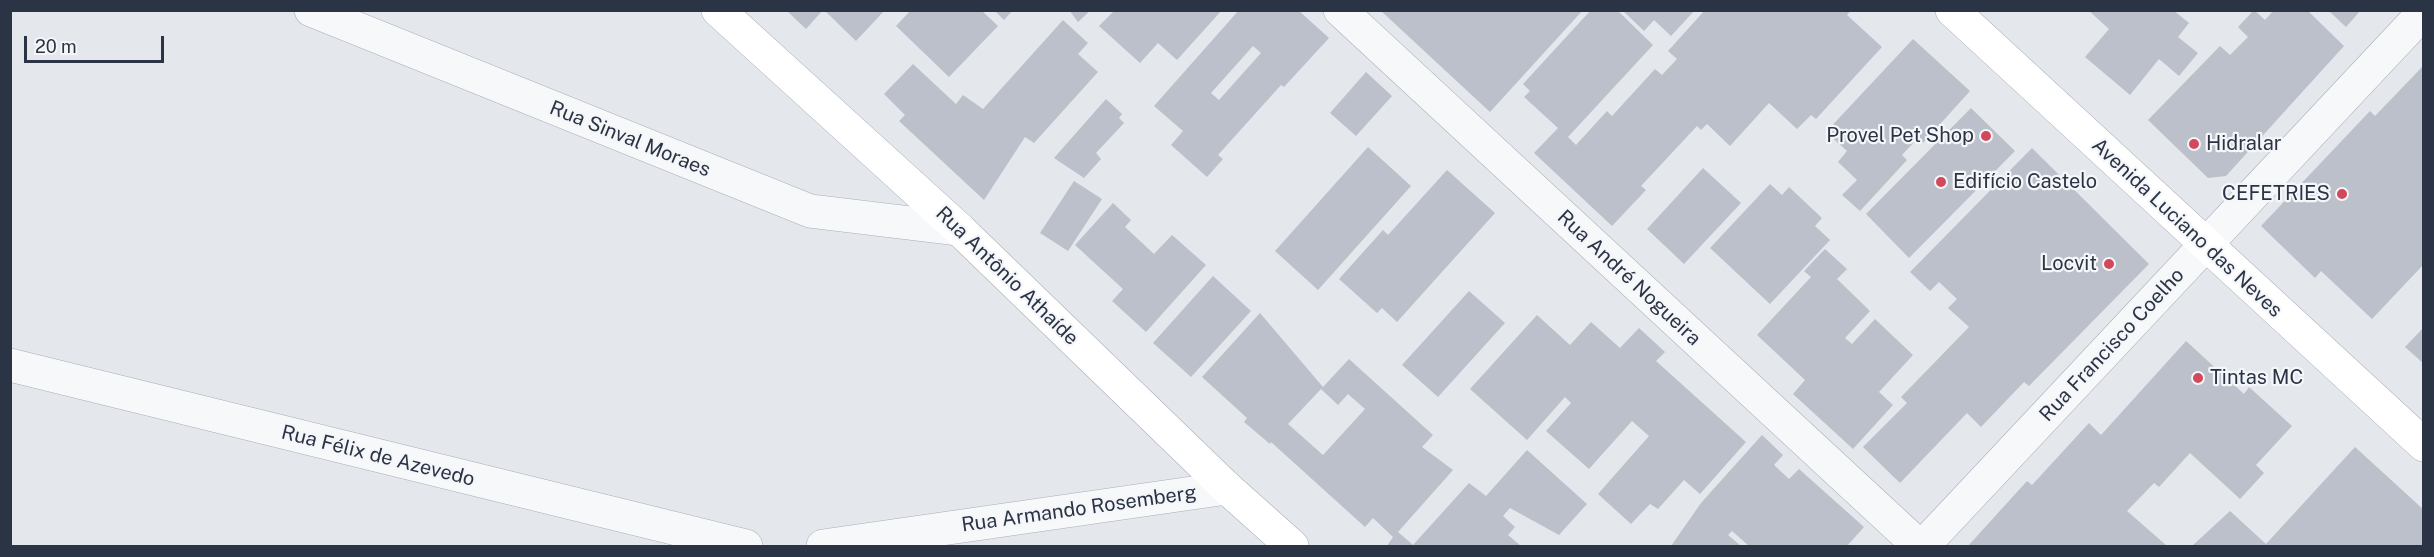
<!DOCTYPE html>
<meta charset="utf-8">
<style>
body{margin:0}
#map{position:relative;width:2434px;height:557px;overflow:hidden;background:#e4e7ec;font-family:"Public Sans",sans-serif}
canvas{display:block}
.frame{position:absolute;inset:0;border:12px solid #2b3445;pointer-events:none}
.scale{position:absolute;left:24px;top:36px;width:140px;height:27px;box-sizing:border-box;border:3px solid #2b3445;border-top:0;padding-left:8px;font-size:18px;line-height:21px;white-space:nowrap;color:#2b3445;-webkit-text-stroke:4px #f4f6f9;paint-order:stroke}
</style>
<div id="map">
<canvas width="2434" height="557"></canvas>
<div class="frame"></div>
<div class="scale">20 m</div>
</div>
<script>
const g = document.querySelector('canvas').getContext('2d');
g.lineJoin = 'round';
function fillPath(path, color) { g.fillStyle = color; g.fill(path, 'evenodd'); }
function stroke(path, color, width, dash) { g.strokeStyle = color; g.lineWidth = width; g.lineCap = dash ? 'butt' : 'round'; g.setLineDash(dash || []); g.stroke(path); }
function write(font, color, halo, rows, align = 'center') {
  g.font = font + ' "Public Sans",sans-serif'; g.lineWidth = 4.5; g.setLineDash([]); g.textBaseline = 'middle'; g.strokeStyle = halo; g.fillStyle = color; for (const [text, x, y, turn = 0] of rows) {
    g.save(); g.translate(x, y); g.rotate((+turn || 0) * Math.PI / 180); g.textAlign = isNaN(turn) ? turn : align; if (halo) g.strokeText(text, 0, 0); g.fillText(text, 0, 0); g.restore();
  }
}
const building = new Path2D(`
 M 786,10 L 823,10 L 806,29 Z
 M 824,10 L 885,10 L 856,41 Z
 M 911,10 L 981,10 L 998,26 L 949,77 L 896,26 Z
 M 994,10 L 1013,10 L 1004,20 Z
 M 1069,10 L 1091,10 L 1078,22 Z
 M 1115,10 L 1222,10 L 1177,60 L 1158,43 L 1140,63 L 1099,26 Z
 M 1239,10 L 1298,10 L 1329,38 L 1284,87 L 1281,85 L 1218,155 L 1223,159 L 1207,177 L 1171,145 L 1183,131 L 1154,106 ZM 1253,46 L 1261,53 L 1219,100 L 1211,93 Z
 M 1380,10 L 1583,10 L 1490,112 Z
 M 1591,10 L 1617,10 L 1653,45 L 1568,137 L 1576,145 L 1607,111 L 1612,116 L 1655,69 L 1662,75 L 1677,59 L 1668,51 L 1705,10 L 1851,10 L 1847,15 L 1882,47 L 1816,119 L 1811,115 L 1797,129 L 1769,103 L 1730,146 L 1707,124 L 1701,130 L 1697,126 L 1641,186 L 1646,190 L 1612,226 L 1534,153 L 1558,128 L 1524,97 L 1530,91 L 1523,84 Z
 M 1622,10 L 1695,10 L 1671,36 L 1654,20 L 1644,31 Z
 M 2088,10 L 2173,10 L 2189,23 L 2178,37 L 2198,53 L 2179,76 L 2159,59 L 2130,95 L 2085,57 L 2109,29 Z
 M 2254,10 L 2265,20 L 2274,10 L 2307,10 L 2344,46 L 2226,176 L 2208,178 L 2148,120 L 2220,46 L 2230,55 L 2248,37 L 2238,27 Z
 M 2328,10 L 2361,10 L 2346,27 Z
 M 1063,20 L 1088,43 L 1078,54 L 1098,72 L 1034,143 L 1025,137 L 984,200 L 899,121 L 905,115 L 884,94 L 913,64 L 956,104 L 963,95 L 983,109 Z
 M 1913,39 L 1970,91 L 1923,143 L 1918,138 L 1902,155 L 1907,160 L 1860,211 L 1842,195 L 1857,180 L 1838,162 L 1847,151 L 1826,132 Z
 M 2424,65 L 2424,264 L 2372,319 L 2321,271 L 2315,278 L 2261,226 L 2370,111 L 2375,116 Z
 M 1366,72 L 1392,96 L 1356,136 L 1330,113 Z
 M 1106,99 L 1122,114 L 1119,118 L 1124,123 L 1096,153 L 1101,159 L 1084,178 L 1054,158 Z
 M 1971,108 L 2015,151 L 1909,258 L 1866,214 Z
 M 1368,147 L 1411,186 L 1318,290 L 1275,251 Z
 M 2032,148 L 2149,264 L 2029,386 L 2024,382 L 1981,427 L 1967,413 L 1900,483 L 1863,447 L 1907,403 L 1901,397 L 1969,327 L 1948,308 L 1957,299 L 1939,282 L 1930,291 L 1910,272 Z
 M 1703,168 L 1741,203 L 1684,264 L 1647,229 Z
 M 1447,170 L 1495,213 L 1397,322 L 1382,308 L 1377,313 L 1339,279 L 1383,230 L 1388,235 Z
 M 1074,181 L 1102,199 L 1068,251 L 1040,233 Z
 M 1770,184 L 1782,195 L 1789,187 L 1822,218 L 1815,226 L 1830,240 L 1770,304 L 1710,248 Z
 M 1113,203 L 1131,220 L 1125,227 L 1154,254 L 1172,235 L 1206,265 L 1146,332 L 1112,301 L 1123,289 L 1075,245 Z
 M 1825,249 L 1847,269 L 1837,279 L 1870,311 L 1845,338 L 1852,344 L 1875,319 L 1913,355 L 1879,392 L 1893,405 L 1853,449 L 1793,394 L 1805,380 L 1757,335 L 1811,277 L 1804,271 Z
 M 1213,276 L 1251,311 L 1191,377 L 1153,343 Z
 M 1469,291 L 1505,323 L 1438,397 L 1402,365 Z
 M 1260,313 L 1323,387 L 1349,359 L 1433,435 L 1422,447 L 1453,470 L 1398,532 L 1413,545 L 1469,483 L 1486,496 L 1527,450 L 1587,504 L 1559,535 L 1510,508 L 1503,516 L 1515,527 L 1508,535 L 1521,546 L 1387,546 L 1393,537 L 1373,518 L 1365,527 L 1271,442 L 1270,444 L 1244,422 L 1247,418 L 1202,377 ZM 1321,389 L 1338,405 L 1348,394 L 1365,409 L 1323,455 L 1288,424 Z
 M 1537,315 L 1570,345 L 1591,322 L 1620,348 L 1639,328 L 1665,352 L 1656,361 L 1746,442 L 1700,494 L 1684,480 L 1658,509 L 1650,504 L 1631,524 L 1598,494 L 1649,436 L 1632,421 L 1589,469 L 1546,431 L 1571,403 L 1565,397 L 1527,440 L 1470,389 Z
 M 2424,327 L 2424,364 L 2405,347 Z
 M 2186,341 L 2244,394 L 2249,387 L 2292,426 L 2256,465 L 2264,473 L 2240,499 L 2190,453 L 2159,487 L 2154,483 L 2127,511 L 2167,546 L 1968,546 L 2027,481 L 2032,485 L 2089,423 L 2101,435 Z
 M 1762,435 L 1783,455 L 1774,465 L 1789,479 L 1799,469 L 1864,527 L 1847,546 L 1749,546 L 1732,531 L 1728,535 L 1741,546 L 1671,546 L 1701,503 Z
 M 2355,447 L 2424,510 L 2424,546 L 2192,546 L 2230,511 L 2266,544 Z`);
const minor = new Path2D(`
 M 311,10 L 810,211 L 959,229
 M 1340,10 L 1919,546
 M 10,365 L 746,546
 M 823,546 L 1227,488
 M 1923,546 L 2424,12`);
const secondary = new Path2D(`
 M 718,10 L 959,229 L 1227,488 L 1292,546
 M 1952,10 L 2424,445`);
const markers = [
 [1986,136,6,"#d1495b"],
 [2194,144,6,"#d1495b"],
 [1941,182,6,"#d1495b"],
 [2342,194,6,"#d1495b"],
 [2109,264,6,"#d1495b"],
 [2198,378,6,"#d1495b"]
];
const poiNames = [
 ["Provel Pet Shop",1974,136],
 ["Hidralar",2206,144,"left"],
 ["Edifício Castelo",1953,182,"left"],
 ["CEFETRIES",2330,194],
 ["Locvit",2097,264],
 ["Tintas MC",2210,378,"left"]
];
const streetNames = [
 ["Rua Sinval Moraes",630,139,22],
 ["Avenida Luciano das Neves",2187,228,43],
 ["Rua Antônio Athaíde",1007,276,44],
 ["Rua André Nogueira",1629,278,43],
 ["Rua Francisco Coelho",2112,345,-47],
 ["Rua Félix de Azevedo",378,456,14],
 ["Rua Armando Rosemberg",1079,509,-8]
];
fillPath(building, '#bbc0ca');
stroke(minor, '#a9aeb7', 34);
stroke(secondary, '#a9aeb7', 34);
stroke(minor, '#f7f8fa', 33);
stroke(secondary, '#fff', 33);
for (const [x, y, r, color] of markers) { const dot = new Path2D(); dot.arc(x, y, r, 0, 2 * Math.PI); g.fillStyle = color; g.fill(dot); stroke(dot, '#f4f6f9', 2); }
write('20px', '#2b3445', '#f4f6f9', poiNames, 'right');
write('20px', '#2b3445', '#f4f6f9', streetNames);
</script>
